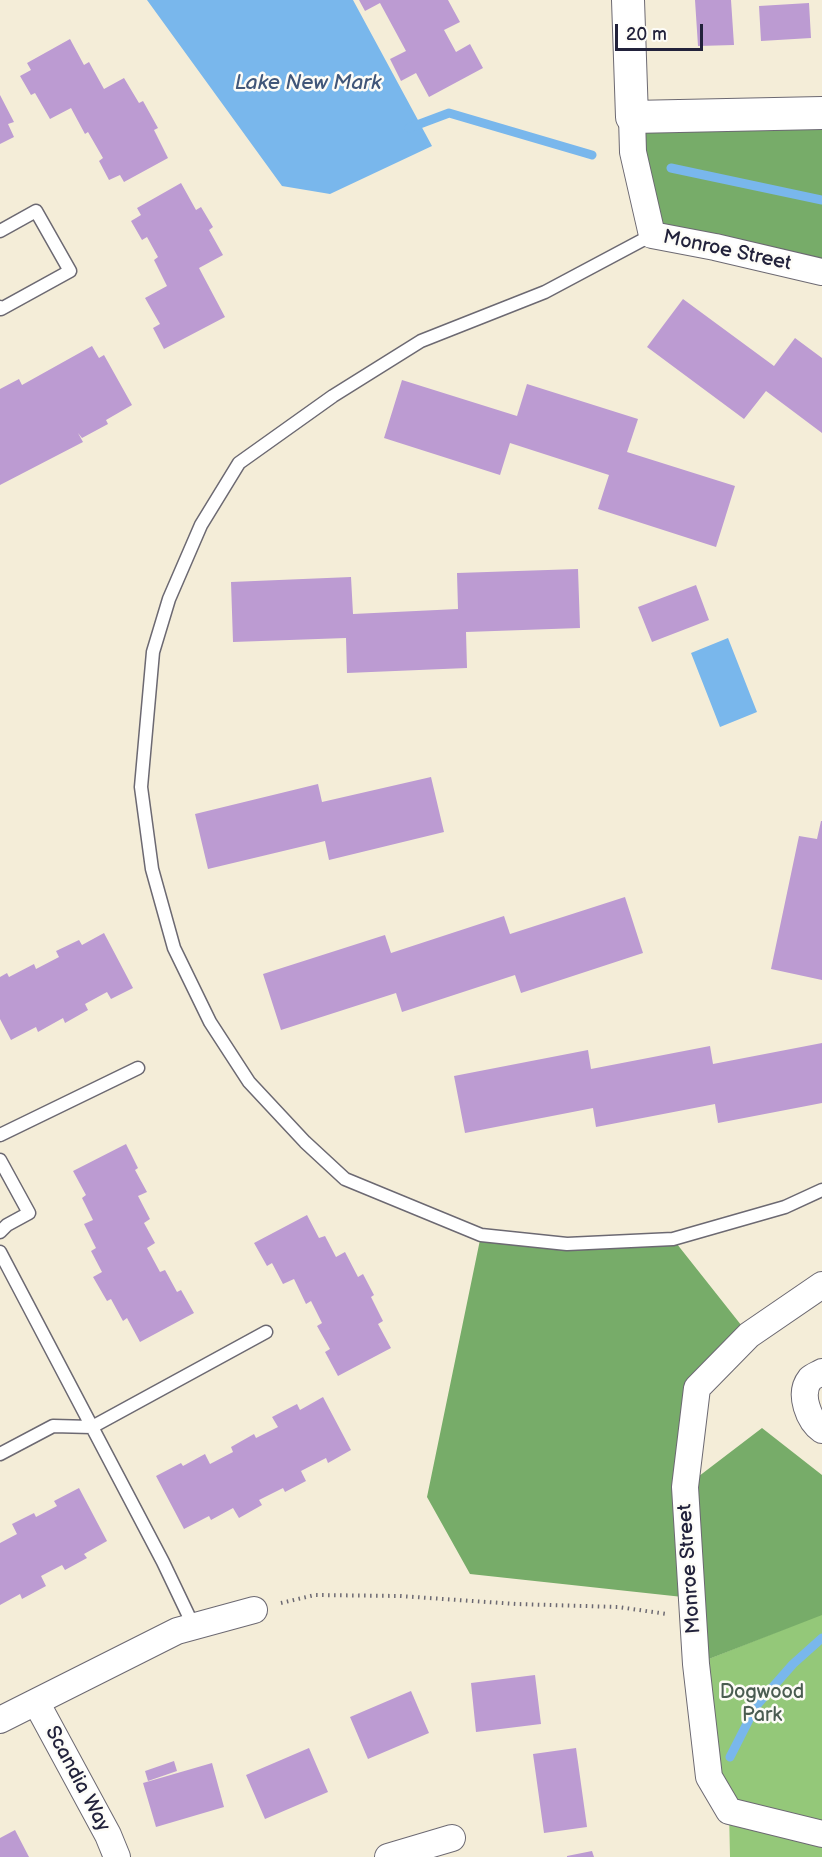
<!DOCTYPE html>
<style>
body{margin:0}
#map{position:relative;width:822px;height:1857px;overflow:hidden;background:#f4edd8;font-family:"Balsamiq Sans",sans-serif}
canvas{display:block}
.scale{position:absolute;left:615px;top:24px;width:88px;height:27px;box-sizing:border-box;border:3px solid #22223b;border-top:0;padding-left:8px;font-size:18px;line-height:21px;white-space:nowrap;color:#22223b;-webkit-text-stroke:4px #fdfcf7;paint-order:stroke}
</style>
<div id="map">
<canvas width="822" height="1857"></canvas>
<div class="scale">20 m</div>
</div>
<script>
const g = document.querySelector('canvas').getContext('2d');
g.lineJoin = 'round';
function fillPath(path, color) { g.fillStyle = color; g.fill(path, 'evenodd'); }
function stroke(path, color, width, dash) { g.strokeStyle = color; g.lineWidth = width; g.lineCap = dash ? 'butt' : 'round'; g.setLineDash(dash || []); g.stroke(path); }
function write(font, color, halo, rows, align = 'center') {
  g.font = font + ' "Balsamiq Sans",sans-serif'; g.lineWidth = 5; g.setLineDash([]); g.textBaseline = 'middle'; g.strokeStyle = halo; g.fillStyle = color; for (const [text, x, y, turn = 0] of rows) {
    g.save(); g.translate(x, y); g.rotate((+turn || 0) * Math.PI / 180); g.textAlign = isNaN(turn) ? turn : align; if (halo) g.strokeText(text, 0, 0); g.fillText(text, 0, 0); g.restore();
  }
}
const green = new Path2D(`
 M 822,1614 L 822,1857 L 730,1857 L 729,1811 L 696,1664 Z`);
const forest = new Path2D(`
 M 822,113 L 822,272 L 652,235 L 632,117 Z
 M 481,1235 L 567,1244 L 673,1239 L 749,1335 L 697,1388 L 686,1486 L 762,1428 L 822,1475 L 822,1615 L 696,1664 L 692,1598 L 470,1574 L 427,1497 Z`);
const water = new Path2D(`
 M 147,0 L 353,0 L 432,146 L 330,194 L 282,186 Z
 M 728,638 L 757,712 L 720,727 L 691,653 Z`);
const stream = new Path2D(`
 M 409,128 L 449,113 L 592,155
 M 671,168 L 822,200
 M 730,1757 L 756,1706 L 793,1664 L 822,1638`);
const building = new Path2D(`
 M 359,0 L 448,0 L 460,22 L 444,30 L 456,52 L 470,44 L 483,68 L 429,97 L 416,73 L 401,81 L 390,59 L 406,51 L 380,3 L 365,11 Z
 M 695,0 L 731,0 L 734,45 L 698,46 Z
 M 809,3 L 811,38 L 761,41 L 759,6 Z
 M 70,39 L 84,65 L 89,62 L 104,89 L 124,78 L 139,103 L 143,101 L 158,128 L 154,130 L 168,158 L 124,182 L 120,175 L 109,180 L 99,161 L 103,158 L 88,132 L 85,134 L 71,108 L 50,119 L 35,93 L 31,95 L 20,76 L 31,70 L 27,63 Z
 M 0,95 L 14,122 L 8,124 L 14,137 L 0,144 Z
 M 181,183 L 196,210 L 201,207 L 213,227 L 209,230 L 223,255 L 199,268 L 225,317 L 164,349 L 153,328 L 160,324 L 145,298 L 167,286 L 154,260 L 158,257 L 147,237 L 142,240 L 131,221 L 141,215 L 137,208 Z
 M 683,299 L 774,366 L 795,338 L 822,358 L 822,433 L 766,391 L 744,419 L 647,347 Z
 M 92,346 L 99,358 L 104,355 L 132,405 L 106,420 L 108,424 L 82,438 L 78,433 L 83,442 L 0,485 L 0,389 L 19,379 L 22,385 Z
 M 402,380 L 517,416 L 527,384 L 638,419 L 627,452 L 735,486 L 716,547 L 598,509 L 609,475 L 510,443 L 500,475 L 384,438 Z
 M 578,569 L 580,628 L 466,632 L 467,668 L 347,673 L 346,638 L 233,642 L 231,582 L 351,577 L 353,614 L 458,609 L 457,573 Z
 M 696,585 L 709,620 L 652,642 L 638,607 Z
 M 431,777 L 444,832 L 329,860 L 325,841 L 208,869 L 195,814 L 318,784 L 322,802 Z
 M 821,821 L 822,821 L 822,980 L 771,969 L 799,836 L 817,839 Z
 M 625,897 L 643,953 L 521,993 L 515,975 L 402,1012 L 396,993 L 281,1030 L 263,974 L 385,935 L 391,953 L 504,916 L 510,934 Z
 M 104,933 L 133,988 L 111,999 L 107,992 L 85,1004 L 88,1010 L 65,1023 L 63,1018 L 38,1032 L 36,1027 L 11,1040 L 0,1019 L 0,977 L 7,973 L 9,977 L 34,964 L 36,969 L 59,957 L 56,951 L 79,940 L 82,945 Z
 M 822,1043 L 822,1103 L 718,1123 L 715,1104 L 596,1127 L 593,1108 L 465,1133 L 454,1076 L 588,1050 L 591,1069 L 710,1046 L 713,1064 Z
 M 126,1144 L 138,1168 L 135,1170 L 147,1192 L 138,1196 L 150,1219 L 144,1223 L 155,1243 L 147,1248 L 160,1272 L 165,1270 L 177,1292 L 181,1290 L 194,1313 L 140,1342 L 127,1318 L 123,1321 L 111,1299 L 107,1301 L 93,1277 L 102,1272 L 91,1251 L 96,1248 L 84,1224 L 93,1220 L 82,1198 L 86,1195 L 73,1171 Z
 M 307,1215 L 319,1238 L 325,1236 L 336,1257 L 345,1252 L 358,1277 L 363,1274 L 374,1295 L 371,1297 L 383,1321 L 378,1324 L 391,1348 L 338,1376 L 325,1352 L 330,1349 L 317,1326 L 322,1323 L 311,1301 L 306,1304 L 294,1279 L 283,1284 L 272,1263 L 267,1266 L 254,1243 Z
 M 323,1397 L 351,1450 L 328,1463 L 326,1458 L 301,1471 L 306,1481 L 285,1492 L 283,1488 L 259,1500 L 262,1505 L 239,1518 L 233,1508 L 211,1520 L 209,1516 L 184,1529 L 156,1476 L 181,1463 L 183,1466 L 205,1454 L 210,1464 L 233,1452 L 231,1447 L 254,1434 L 256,1438 L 278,1427 L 272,1417 L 297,1404 L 300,1410 Z
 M 79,1488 L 107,1541 L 84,1554 L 87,1558 L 65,1570 L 62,1565 L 41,1576 L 46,1586 L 22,1599 L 20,1594 L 0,1605 L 0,1543 L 17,1534 L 12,1524 L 34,1513 L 36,1517 L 57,1506 L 54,1501 Z
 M 535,1675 L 541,1724 L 476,1732 L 471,1683 Z
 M 411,1691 L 429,1733 L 368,1759 L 350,1717 Z
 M 309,1748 L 328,1792 L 265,1819 L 246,1775 Z
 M 576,1748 L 587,1827 L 544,1833 L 533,1754 Z
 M 174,1761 L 177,1771 L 148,1781 L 145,1771 Z
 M 212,1763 L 224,1807 L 156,1827 L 143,1783 Z
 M 15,1830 L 29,1857 L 0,1857 L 0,1838 Z
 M 592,1851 L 594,1857 L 567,1857 L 567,1856 Z`);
const path = new Path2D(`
 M 281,1603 L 315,1595 L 400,1596 L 516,1604 L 618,1607 L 667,1614`);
const service = new Path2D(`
 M 0,231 L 36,211 L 70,271 L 1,309 L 0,307
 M 652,235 L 545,292 L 421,341 L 333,396 L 239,463 L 201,525 L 169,599 L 153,652 L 141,787 L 152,869 L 174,948 L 210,1022 L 249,1082 L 305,1142 L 345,1179 L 481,1235 L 567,1244 L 673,1239 L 785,1207 L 822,1190
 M 0,1135 L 138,1068
 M 0,1160 L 29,1213 L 7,1225 L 0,1232
 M 0,1252 L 163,1562 L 194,1627
 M 0,1454 L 53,1426 L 92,1427 L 266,1332`);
const minor = new Path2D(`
 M 632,117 L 633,152 L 652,235 L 715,247 L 822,272
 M 822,1285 L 749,1335 L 697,1388 L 685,1487 L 696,1664 L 709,1777 L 729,1811 L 822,1834
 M 822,1372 C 819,1374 813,1376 810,1379 C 798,1394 809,1421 822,1430
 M 36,1702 L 108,1835 L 117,1857
 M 0,1720 L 177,1631 L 254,1610
 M 388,1857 L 452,1838`);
const tertiary = new Path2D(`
 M 628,0 L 632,117 L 822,113`);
const streetNames = [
 ["Monroe Street",727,251,12],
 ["Monroe Street",690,1569,-94],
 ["Scandia Way",77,1779,62]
];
const parkNames = [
 ["Dogwood",762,1693],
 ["Park",762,1716]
];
const waterNames = [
 ["Lake New Mark",308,84]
];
fillPath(green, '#94c879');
fillPath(forest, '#77ac69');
fillPath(water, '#79b7ec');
stroke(stream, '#79b7ec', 9);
fillPath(building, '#bc9bd2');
stroke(service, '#6c6972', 15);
stroke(minor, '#6c6972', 28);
stroke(tertiary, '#6c6972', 34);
stroke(path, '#6c6972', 4, [1.5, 4.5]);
stroke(service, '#fff', 12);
stroke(minor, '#fff', 26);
stroke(tertiary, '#fff', 32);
write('20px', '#22223b', '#fdfcf7', streetNames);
write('20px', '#4a5c51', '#fdfcf7', parkNames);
write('italic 21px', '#405679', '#fdfcf7', waterNames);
</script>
